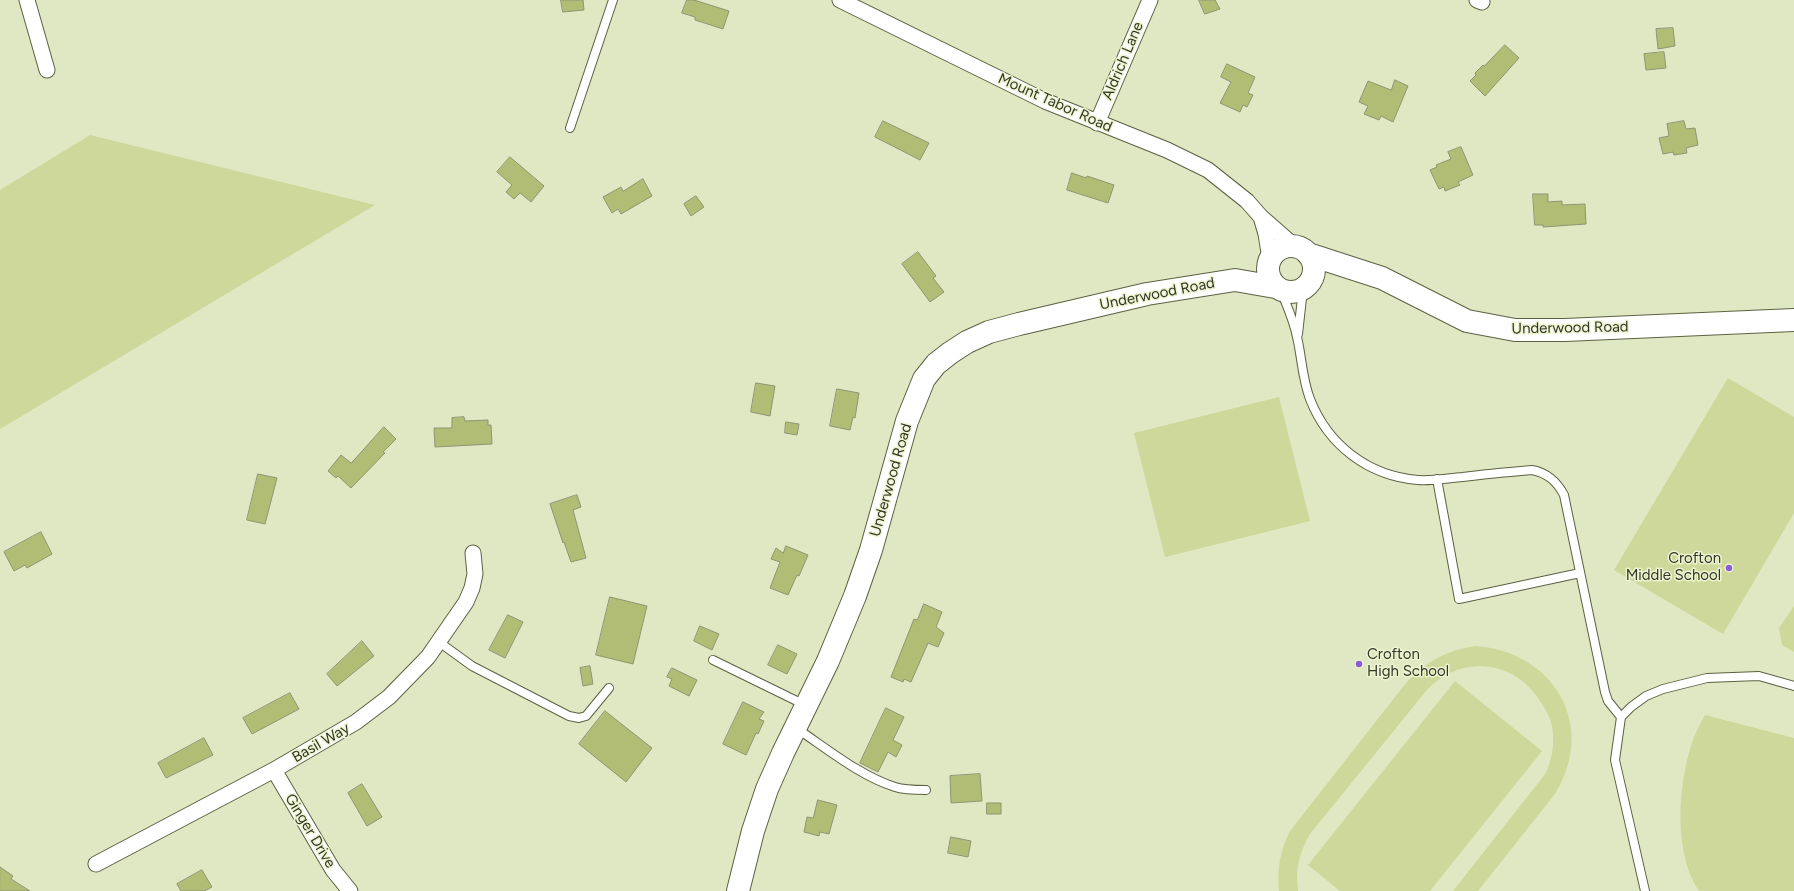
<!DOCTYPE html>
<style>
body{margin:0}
canvas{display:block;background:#e0e7c3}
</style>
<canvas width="1794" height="891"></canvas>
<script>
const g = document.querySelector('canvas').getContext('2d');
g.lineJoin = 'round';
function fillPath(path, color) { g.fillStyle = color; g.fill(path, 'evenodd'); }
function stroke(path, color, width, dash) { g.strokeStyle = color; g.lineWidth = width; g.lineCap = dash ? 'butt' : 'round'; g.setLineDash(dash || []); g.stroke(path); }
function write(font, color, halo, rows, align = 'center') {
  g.font = font + ' Figtree,sans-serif'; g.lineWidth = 3; g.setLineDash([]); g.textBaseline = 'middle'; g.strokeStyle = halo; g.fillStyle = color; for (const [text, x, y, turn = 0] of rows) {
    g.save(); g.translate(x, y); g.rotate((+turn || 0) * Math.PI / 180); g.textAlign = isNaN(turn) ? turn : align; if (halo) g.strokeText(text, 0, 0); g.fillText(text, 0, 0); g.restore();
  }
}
const green = new Path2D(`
 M 90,135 L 375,205 L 0,429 L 0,190 Z
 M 1728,378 L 1794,417 L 1794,513 L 1723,634 L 1614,570 Z
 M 1279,397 L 1310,521 L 1165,557 L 1134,433 Z
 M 1794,606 L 1794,652 L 1782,645 L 1779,628 Z
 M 1475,646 C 1553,651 1598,725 1555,794 L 1478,891 L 1453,891 L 1546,773 C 1551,761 1554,748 1553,735 C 1553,722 1547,711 1540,701 C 1513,659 1460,654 1426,691 L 1310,834 C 1299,853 1295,870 1298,891 L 1279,891 C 1277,870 1280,850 1290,831 L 1406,683 C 1425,662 1447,650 1475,646 Z
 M 1455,681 L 1542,751 L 1430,891 L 1340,891 L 1308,865 Z
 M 1705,715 L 1794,738 L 1794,891 L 1699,891 C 1673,853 1678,784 1692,743 C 1695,733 1700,724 1705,715 Z`);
const building = new Path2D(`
 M 561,0 L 583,0 L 584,10 L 563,12 Z
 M 687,0 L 694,0 L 729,11 L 723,29 L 695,20 L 695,17 L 682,13 Z
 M 1199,0 L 1215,0 L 1220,9 L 1205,14 Z
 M 1673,28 L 1675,46 L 1658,49 L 1656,29 Z
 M 1505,45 L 1519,58 L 1485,96 L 1470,81 L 1476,75 L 1475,73 L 1483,65 L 1484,66 Z
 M 1664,52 L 1666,68 L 1646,70 L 1644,54 Z
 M 1227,64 L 1255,77 L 1248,93 L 1253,95 L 1247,107 L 1243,105 L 1240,112 L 1220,103 L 1231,82 L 1221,77 Z
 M 1395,80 L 1408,86 L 1393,122 L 1381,116 L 1379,120 L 1364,114 L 1368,106 L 1359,102 L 1368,81 L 1391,90 Z
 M 883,121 L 929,143 L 920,160 L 875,137 Z
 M 1684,121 L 1686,129 L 1695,128 L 1698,145 L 1686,148 L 1687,153 L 1674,155 L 1673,152 L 1663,154 L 1659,138 L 1669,136 L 1667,124 Z
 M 1461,147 L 1473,175 L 1458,182 L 1460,185 L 1445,191 L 1444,187 L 1439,189 L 1430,170 L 1437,167 L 1436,165 L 1451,159 L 1448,152 Z
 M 510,157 L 544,186 L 531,202 L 520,193 L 514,199 L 506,192 L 512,185 L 497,172 Z
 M 1072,173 L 1086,178 L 1087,176 L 1114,185 L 1108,203 L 1067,190 Z
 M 643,179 L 652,196 L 621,214 L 618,209 L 612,213 L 603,197 L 621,187 L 623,191 Z
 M 1533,194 L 1548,194 L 1548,202 L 1562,201 L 1562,205 L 1585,204 L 1586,224 L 1543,227 L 1543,225 L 1535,225 Z
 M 696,196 L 704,207 L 691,216 L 684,204 Z
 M 918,252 L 936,276 L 933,278 L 944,292 L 930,302 L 902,264 Z
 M 756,383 L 775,386 L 770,416 L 751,412 Z
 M 837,389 L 859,393 L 855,418 L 853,417 L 850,430 L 830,426 Z
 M 464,417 L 465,421 L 488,420 L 488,425 L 491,425 L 492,444 L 435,447 L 434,428 L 452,428 L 452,418 Z
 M 786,422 L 799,424 L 797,435 L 785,433 Z
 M 384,427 L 396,439 L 383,452 L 385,453 L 351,488 L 338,476 L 336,478 L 328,471 L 341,455 L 351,463 Z
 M 258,474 L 277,478 L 265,524 L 247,520 Z
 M 577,495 L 581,507 L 573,510 L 586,558 L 571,562 L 564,542 L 563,543 L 550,504 Z
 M 41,532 L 52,554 L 27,568 L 25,565 L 14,571 L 4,552 Z
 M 786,546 L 808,555 L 799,576 L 797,575 L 788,595 L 770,588 L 780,562 L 771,559 L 776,548 L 783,553 Z
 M 610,597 L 647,606 L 633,664 L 596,655 Z
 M 924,604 L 942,612 L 936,627 L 944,633 L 938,647 L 928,643 L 911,682 L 904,679 L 903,682 L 891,677 L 914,619 L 917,620 Z
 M 508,615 L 523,622 L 505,658 L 489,650 Z
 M 700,626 L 719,634 L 712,650 L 694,641 Z
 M 362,641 L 374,656 L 337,686 L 327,674 Z
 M 778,645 L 797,654 L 787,674 L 768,665 Z
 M 590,666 L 593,684 L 583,686 L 580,668 Z
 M 672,668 L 697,680 L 689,696 L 669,686 L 672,679 L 667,677 Z
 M 290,693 L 299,709 L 252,734 L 243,718 Z
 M 743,702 L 764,712 L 759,719 L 764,721 L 758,734 L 756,733 L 746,755 L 723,744 Z
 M 886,708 L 904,717 L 893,740 L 902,745 L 896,757 L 888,752 L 878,772 L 860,763 Z
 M 605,711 L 652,748 L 626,782 L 579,744 Z
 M 204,738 L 213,755 L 166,778 L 158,763 Z
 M 980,774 L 982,801 L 951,803 L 950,776 Z
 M 362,784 L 382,817 L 367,826 L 348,793 Z
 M 818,800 L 837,805 L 829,834 L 820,832 L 819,836 L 804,832 L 807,817 L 813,818 Z
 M 987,803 L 1001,803 L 1001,814 L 987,814 Z
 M 951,837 L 971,841 L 968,857 L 948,853 Z
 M 0,867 L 13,876 L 11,879 L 30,891 L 0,891 Z
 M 202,870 L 212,887 L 204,891 L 181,891 L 177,884 Z`);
const lane = new Path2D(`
 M 570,128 L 613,0
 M 1281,291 C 1287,306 1294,321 1297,337 C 1302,358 1302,378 1310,399 C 1328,445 1368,476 1418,480 C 1433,481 1448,478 1463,477 C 1486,474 1509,472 1532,470 C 1548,473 1557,482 1564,495 L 1605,692 L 1608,701 L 1621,717
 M 1298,334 L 1303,289
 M 1437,479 L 1459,599 L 1580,573
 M 439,642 L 472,666 L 569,716 L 579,718 L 586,716 L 609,688
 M 713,660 L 805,705
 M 796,728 C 826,748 860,776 895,787 C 904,790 916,790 926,790
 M 1645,891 L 1615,760 L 1621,717 L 1631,707 L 1646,696 L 1663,689 L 1707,678 L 1759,676 L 1794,686`);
const street = new Path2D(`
 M 27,0 L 47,70
 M 840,0 L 1045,101 L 1167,150 L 1208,170 L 1247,201 L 1261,217
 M 1477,0 L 1482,2
 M 1097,123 L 1150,0
 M 1270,259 L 1266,234 L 1261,217 L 1294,246
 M 274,770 L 333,870 L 350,891
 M 96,864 L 274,770 L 356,722 L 389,697 L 428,657 L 466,602 L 472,588 L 475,574 L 473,553`);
const secondary = new Path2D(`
 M1268 269a23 23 0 1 1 46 0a23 23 0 1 1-46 0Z
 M 1308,254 L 1382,278 L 1467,321 L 1515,330 L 1565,330 L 1794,320
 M 738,891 L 753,831 L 767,789 L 783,753 L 828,661 L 855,596 L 871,550 L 907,421 L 924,379 L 936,364 L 950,353 L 967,342 L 989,332 L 1019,324 L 1147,294 L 1235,280 L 1275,287`);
const markers = [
 [1729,568,4,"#895fd9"],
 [1359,664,4,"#895fd9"]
];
const streetNames = [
 ["Aldrich Lane",1123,61,-67],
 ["Mount Tabor Road",1055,103,24],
 ["Underwood Road",1157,294,-11],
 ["Underwood Road",1570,328,-1],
 ["Underwood Road",891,480,-74],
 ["Basil Way",321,743,-30],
 ["Ginger Drive",310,831,59]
];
const poiNames = [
 ["Crofton",1721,559],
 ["Middle School",1721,576],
 ["Crofton",1367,655,"left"],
 ["High School",1367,672,"left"]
];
fillPath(green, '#cdd89a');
fillPath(building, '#b1bd75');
stroke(building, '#8e9573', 1);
stroke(lane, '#5c6142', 10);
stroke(street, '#5c6142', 17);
stroke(secondary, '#5c6142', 24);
stroke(lane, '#fff', 8);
stroke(street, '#fff', 15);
stroke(secondary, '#fff', 22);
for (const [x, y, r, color] of markers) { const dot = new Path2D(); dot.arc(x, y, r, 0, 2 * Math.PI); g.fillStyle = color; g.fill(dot); stroke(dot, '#edf4d0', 1.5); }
write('15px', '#333628', '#edf4d0', streetNames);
write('15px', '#333628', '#edf4d0', poiNames, 'right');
</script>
